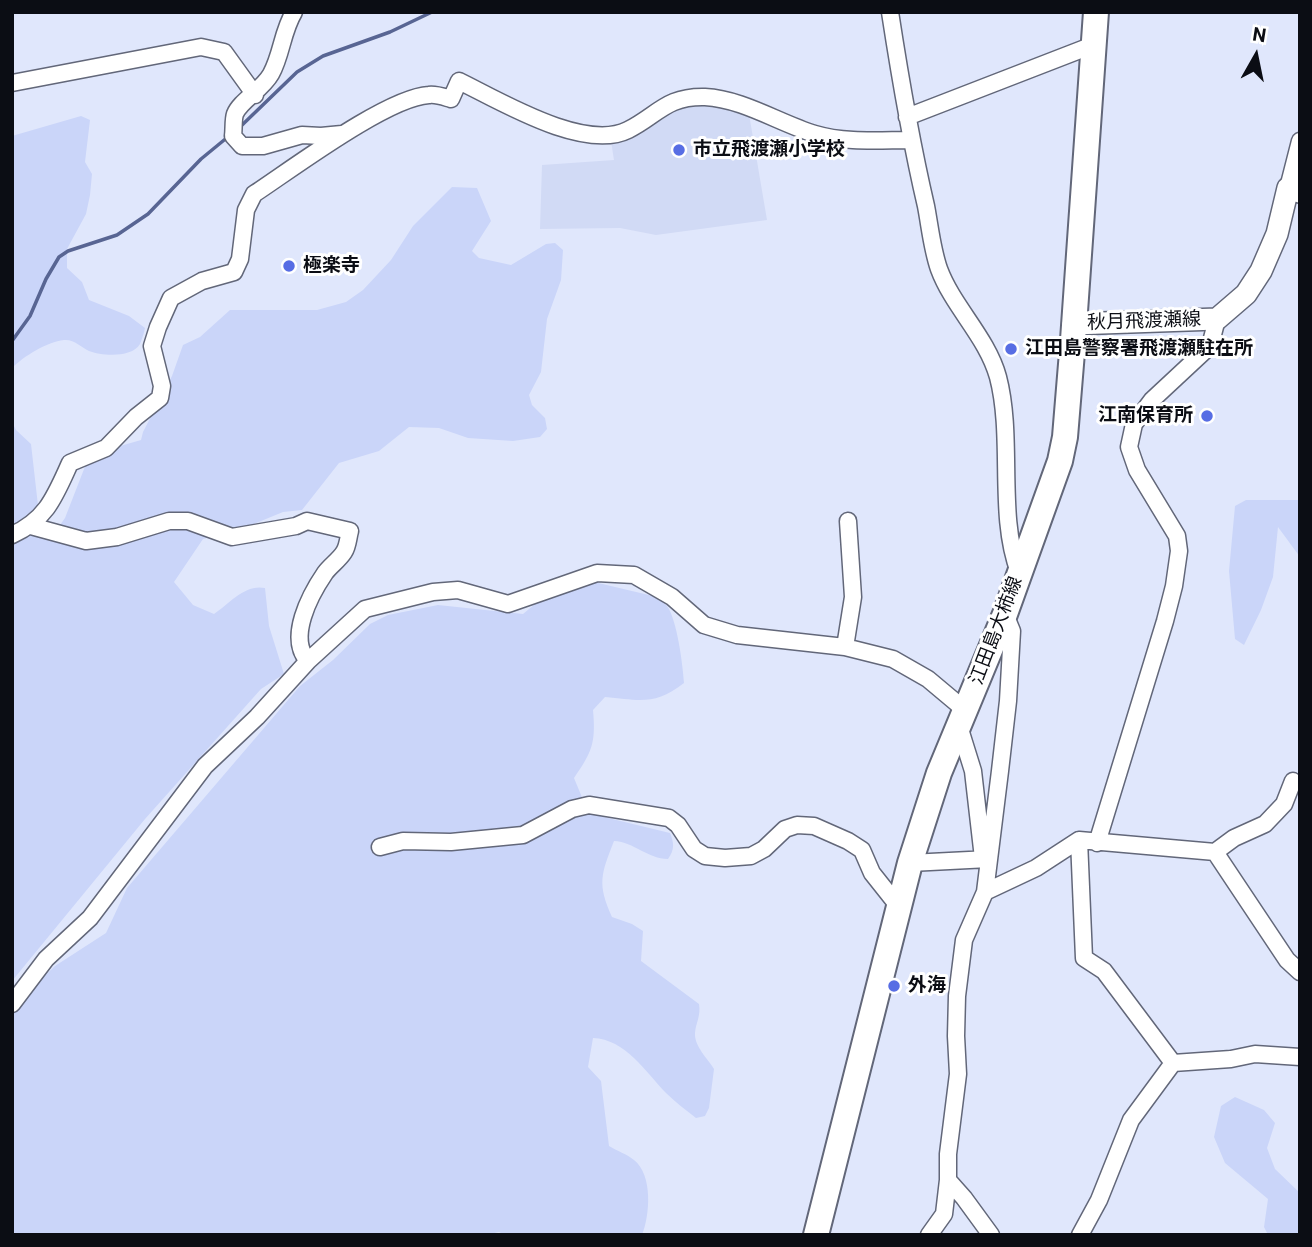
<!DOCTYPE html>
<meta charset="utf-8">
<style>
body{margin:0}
#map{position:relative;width:1312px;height:1247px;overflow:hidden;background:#e0e7fc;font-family:Roboto,sans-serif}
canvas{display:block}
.frame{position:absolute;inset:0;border:14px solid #0b0d14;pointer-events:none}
.north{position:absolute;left:1221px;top:21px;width:70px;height:70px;-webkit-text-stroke:5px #fff;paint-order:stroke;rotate:9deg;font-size:19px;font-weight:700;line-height:28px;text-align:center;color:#0b0d14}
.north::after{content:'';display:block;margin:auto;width:24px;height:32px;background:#0b0d14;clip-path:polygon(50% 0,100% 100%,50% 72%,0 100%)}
</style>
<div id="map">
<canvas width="1312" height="1247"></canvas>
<div class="frame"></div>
<div class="north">N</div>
</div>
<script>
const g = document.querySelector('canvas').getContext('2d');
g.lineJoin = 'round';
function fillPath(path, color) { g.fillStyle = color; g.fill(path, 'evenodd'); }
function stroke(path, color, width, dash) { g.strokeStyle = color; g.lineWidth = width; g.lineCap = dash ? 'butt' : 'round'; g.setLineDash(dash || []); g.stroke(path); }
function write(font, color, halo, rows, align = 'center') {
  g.font = font + ' Roboto,"Noto Sans JP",sans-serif'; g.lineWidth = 6; g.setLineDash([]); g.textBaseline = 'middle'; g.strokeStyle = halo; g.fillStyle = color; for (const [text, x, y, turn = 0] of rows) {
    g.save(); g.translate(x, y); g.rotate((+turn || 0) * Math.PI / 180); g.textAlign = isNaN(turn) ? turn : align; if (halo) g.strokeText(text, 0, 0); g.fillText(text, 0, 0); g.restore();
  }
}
const built = new Path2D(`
 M 701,102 L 749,114 L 767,220 L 656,235 L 620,228 L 540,229 L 542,165 L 614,160 L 611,141 L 668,108 Z`);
const green = new Path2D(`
 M 81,116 L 90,120 L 85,162 L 92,174 L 90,195 L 86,214 L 67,249 L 67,268 L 82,282 L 89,300 L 129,316 L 145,328 C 144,333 142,339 140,344 C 132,358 102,356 89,351 C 81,347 74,339 64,340 C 47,342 24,356 12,368 L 12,136 Z
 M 452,187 L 477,188 L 491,221 L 472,251 L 479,258 L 511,265 L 546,244 L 555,243 L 563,250 L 561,280 L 547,319 L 541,372 L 529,395 L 532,405 L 545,418 L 547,429 L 540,437 L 513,441 L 468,438 L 439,428 L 409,427 L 379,451 L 339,463 L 302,510 L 283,512 L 244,528 L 203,539 L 174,582 L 193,605 L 214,614 C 230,603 245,584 265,588 L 269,626 L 284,674 L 261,689 L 145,819 L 12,981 L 12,422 L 16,430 L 31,444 L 40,523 L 53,535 L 65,518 L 86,464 L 103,451 L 141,440 L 143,432 L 172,376 L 183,345 L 200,337 L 230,310 L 317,310 L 346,302 L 363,290 L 391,260 L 413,226 Z
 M 1246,500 L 1300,500 L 1300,557 L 1278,527 L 1273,577 L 1261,610 L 1244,645 L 1235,639 L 1229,571 L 1235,506 Z
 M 594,582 L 653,596 C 659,598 663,601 667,606 C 677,619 683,666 684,683 C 655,706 639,700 605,697 L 593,710 C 596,743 592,752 574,778 L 586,807 L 604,817 L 670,833 C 674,843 675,849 668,859 C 648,859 634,842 614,841 C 601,874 597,884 612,917 L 632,924 L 643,931 L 641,961 L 699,1004 C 701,1016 696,1022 695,1033 C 694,1046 708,1059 714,1069 L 709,1108 L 705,1116 L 696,1118 C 686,1110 675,1102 666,1093 C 646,1072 625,1039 593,1038 L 588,1067 L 601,1081 L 609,1146 C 617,1151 627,1154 634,1160 C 653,1175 650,1215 642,1235 L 505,1235 L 499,1232 L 486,1235 L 12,1235 L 12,1007 L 55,966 L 106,933 L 127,888 L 300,686 L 333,660 L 370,624 L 388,615 L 438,605 L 523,614 L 547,594 Z
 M 1235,1097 L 1264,1110 L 1275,1123 L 1267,1148 L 1275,1169 L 1300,1193 L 1300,1235 L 1268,1235 L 1264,1227 L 1268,1199 L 1225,1163 L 1214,1137 L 1221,1106 Z`);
const stream = new Path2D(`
 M 240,127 L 297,72 L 323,56 L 390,32 L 432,12
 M 12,341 L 30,316 L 46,279 L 59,257 L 68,251 L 117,235 L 148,214 L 201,159 L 229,136`);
const minor = new Path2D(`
 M 294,12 C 282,32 282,54 271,74 C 262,90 240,101 235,114 C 233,120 234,129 233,136 L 242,146 L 263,146 L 302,135 L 321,136 L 342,134
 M 890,12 C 900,77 911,142 926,206 C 930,227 932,249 939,269 C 953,307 987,337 998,377 C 1014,438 997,515 1019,572
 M 12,83 L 201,47 L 224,52 L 255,95
 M 907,117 L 1093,45
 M 1288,188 L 1300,141
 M 31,526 L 86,541 L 117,537 L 169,521 L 188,521 L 232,537 L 296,526 L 307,521 L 350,531 C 348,538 348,546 344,552 C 339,560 330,566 325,573 C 310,595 287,638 308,661
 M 12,535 C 47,519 55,496 70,463 L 106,448 L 136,417 L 160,398 L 162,386 L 152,346 L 158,327 L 171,298 L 202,281 L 234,272 L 240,259 L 246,210 L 254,194 C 292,169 388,97 429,95 C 436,94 444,97 451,99 L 459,81 C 500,101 584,152 628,130 C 658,115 666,96 705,97 C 743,99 779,123 815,134 C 845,143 880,140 911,140
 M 845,647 L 853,597 L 848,521
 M 959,726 L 973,771 L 983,858
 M 1079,840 L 1084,958 L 1104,971 L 1173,1063
 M 1097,843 L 1165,621 L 1174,586 L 1179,551 L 1177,536 L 1137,470 L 1129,447 L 1134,424 L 1152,400 L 1210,346 L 1217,319
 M 380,847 L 403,841 L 451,842 L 523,835 L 572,809 L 589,805 L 669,818 L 678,825 L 694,849 L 705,856 L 725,858 L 751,856 L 764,849 L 785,829 L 797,825 L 814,826 L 848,841 L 862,850 L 872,873 L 899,907
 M 1215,852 L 1234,838 L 1265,824 L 1284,804 L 1293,781
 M 910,863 L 989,859
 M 985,892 L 1036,868 L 1079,840 L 1215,852 L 1287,960 L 1300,972
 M 12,1004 L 46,959 L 90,918 L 205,766 L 257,717 L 308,661 L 365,609 L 433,592 L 458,590 L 508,604 L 597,573 L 634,575 L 672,597 L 704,625 L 737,635 L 845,647 L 893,659 L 928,679 L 965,710
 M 948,1180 L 964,1198 L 991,1235
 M 929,1235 L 944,1214 L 948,1180 L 948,1154 L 958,1074 L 956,1036 L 957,996 L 964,940 L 985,892 L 1000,771 L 1008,701 L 1012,631 L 1005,614
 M 1080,1235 L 1099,1200 L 1131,1120 L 1173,1063 L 1231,1059 L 1255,1054 L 1300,1057`);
const secondary = new Path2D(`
 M 1073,324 L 1217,319 L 1246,294 L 1261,271 L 1277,234 L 1288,188 L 1300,192`);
const primary = new Path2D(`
 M 816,1235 L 910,863 L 939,773 L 1005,614 L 1060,461 L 1065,437 L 1073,340 L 1096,12`);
const markers = [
 [679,150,7,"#576de4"],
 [289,266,7,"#576de4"],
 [1011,349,7,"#576de4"],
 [1207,416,7,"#576de4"],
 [894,986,7,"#576de4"]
];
const poiNames = [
 ["市立飛渡瀬小学校",693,150],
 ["極楽寺",303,266],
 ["江田島警察署飛渡瀬駐在所",1025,349],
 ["江南保育所",1193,416,"right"],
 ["外海",908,986]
];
const streetNames = [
 ["秋月飛渡瀬線",1144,322,-2],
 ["江田島大柿線",997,631,-69]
];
fillPath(built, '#d1daf5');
fillPath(green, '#cad5f9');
stroke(stream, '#586593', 3.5);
stroke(minor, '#626779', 19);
stroke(secondary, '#626779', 24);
stroke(primary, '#626779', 28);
stroke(minor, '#fff', 16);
stroke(secondary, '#fff', 21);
stroke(primary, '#fff', 24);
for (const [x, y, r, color] of markers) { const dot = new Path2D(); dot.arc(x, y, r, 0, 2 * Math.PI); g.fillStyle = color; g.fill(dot); stroke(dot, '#fff', 2.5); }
write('bold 19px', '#0b0d14', '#fff', poiNames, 'left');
write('19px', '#0b0d14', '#fff', streetNames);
</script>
